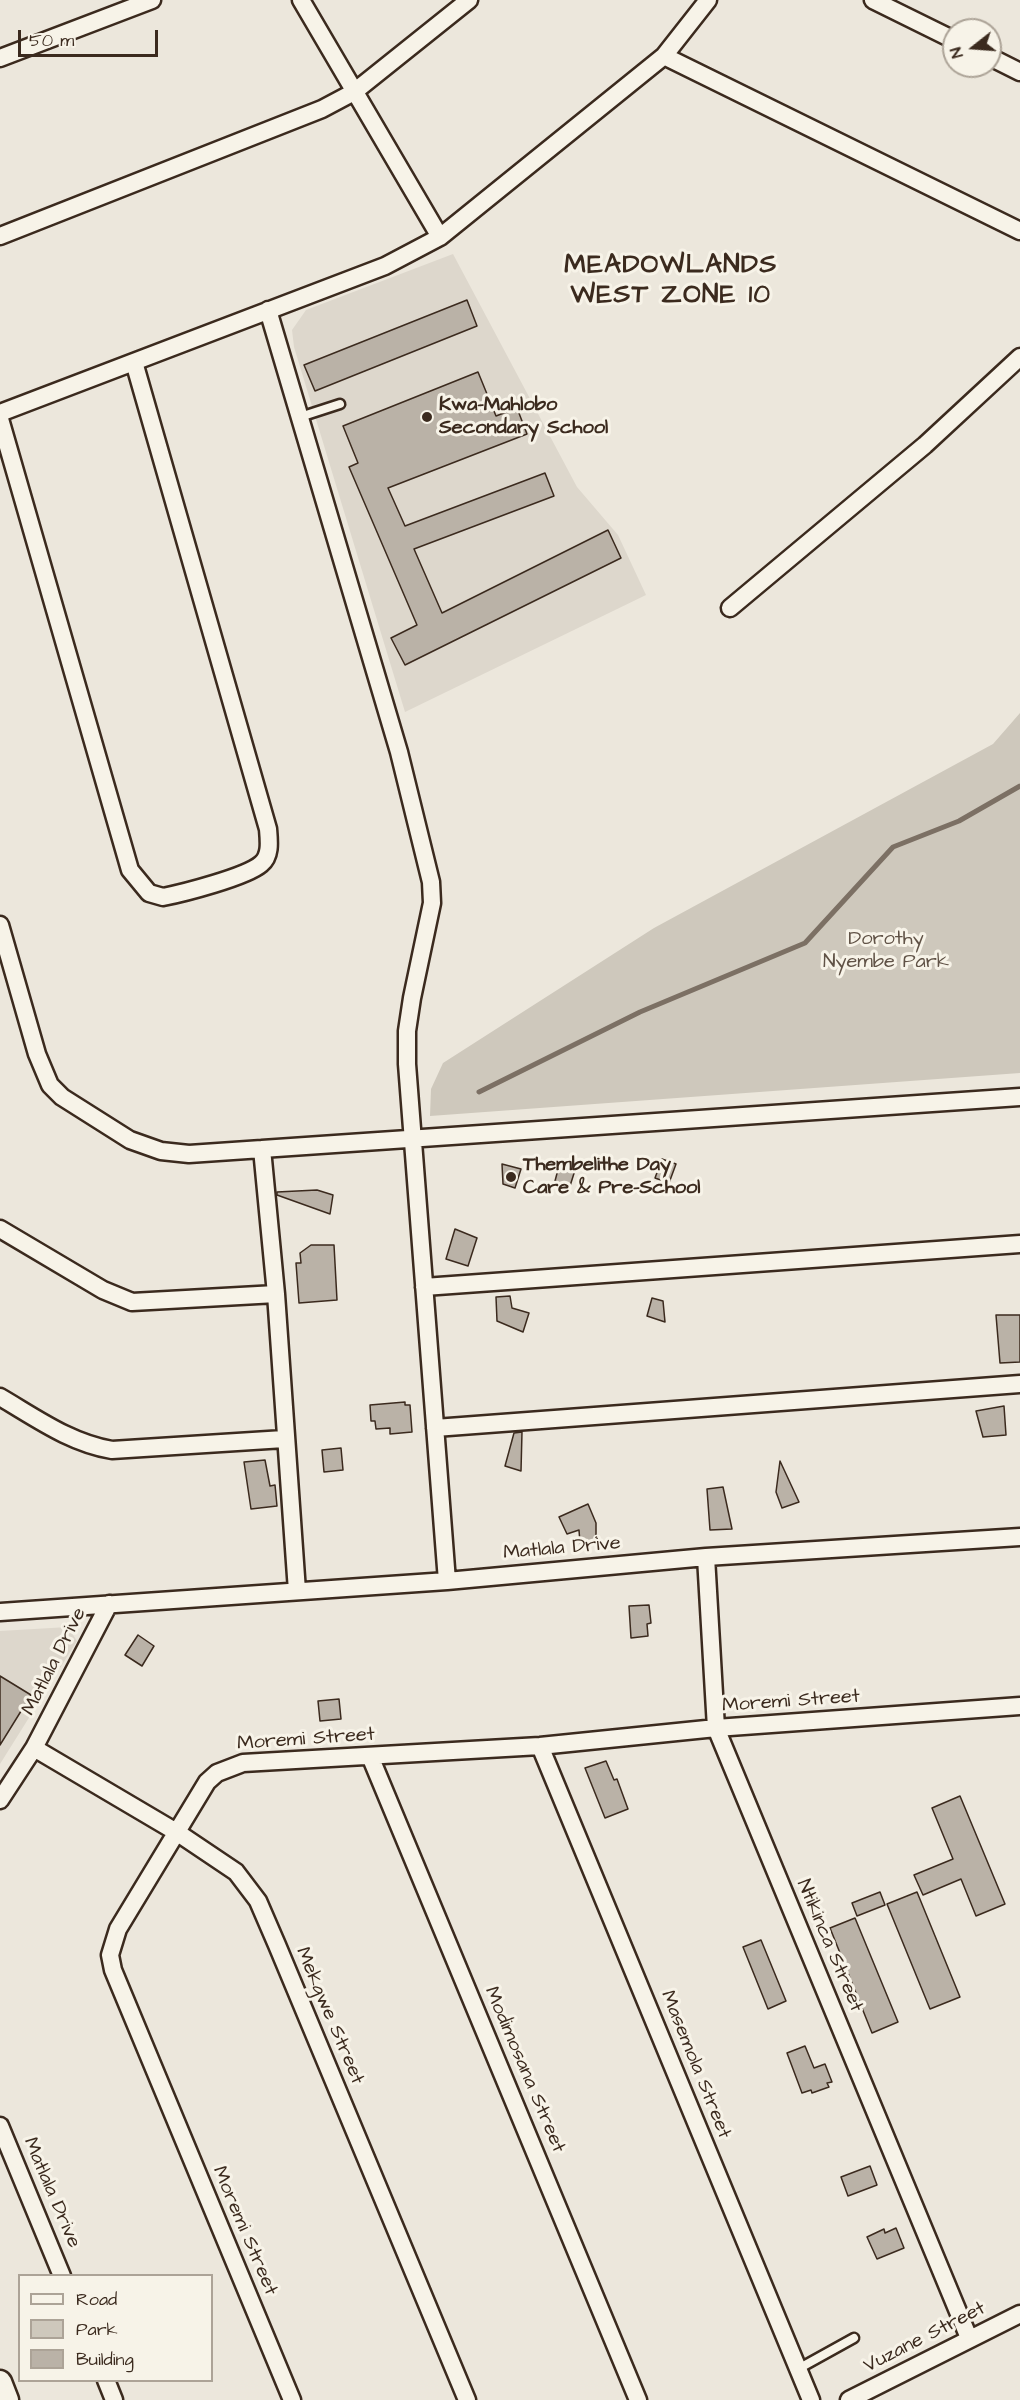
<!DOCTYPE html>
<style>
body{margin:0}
#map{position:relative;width:1020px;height:2400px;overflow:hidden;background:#ece7dc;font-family:"Architects Daughter",sans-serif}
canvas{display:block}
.legend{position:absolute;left:18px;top:2274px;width:195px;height:108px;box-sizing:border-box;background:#f7f3e8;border:2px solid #aca397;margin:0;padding:8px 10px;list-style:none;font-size:18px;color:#3b2a1e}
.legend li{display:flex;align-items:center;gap:12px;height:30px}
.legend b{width:30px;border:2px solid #aca397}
.north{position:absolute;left:942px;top:18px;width:60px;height:60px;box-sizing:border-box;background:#f7f3e8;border:2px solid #aca397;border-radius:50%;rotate:253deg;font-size:16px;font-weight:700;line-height:24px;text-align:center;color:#3b2a1e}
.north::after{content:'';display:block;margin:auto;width:21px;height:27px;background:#3b2a1e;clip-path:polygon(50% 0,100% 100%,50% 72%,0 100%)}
.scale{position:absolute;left:18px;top:30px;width:140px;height:27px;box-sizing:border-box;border:3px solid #3b2a1e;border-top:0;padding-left:8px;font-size:18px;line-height:21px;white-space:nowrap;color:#3b2a1e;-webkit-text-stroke:4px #f7f3e8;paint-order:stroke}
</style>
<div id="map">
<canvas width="1020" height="2400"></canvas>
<ul class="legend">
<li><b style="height:8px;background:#f7f3e8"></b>Road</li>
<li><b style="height:16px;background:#cec8bc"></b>Park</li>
<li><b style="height:16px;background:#bab2a7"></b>Building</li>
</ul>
<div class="north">N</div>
<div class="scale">50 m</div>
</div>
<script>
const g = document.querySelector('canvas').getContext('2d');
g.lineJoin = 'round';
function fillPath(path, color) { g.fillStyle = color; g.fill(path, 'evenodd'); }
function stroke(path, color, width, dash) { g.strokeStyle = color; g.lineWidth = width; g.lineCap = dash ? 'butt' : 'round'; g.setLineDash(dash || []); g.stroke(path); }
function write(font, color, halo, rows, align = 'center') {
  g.font = font + ' "Architects Daughter",sans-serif'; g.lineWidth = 6; g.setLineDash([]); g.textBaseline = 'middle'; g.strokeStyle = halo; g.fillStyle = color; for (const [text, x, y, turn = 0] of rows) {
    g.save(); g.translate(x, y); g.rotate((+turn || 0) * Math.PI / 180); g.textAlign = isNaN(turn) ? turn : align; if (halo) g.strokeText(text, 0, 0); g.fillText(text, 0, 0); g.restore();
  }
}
const built = new Path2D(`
 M 453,254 L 577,487 L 618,535 L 646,595 L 405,712 L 294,347 L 292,330 L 306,310 Z
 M 68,1627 L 77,1641 L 0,1764 L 0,1631 Z`);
const green = new Path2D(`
 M 1020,713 L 1020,1073 L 430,1116 L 431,1089 L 443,1063 L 654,928 L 993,744 Z`);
const stream = new Path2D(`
 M 479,1092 L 640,1012 L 805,943 L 893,847 L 959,821 L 1020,786`);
const building = new Path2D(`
 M 467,300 L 477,326 L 315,391 L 304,365 Z
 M 478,372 L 496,416 L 517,408 L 527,434 L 388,488 L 405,526 L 545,473 L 554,496 L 414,549 L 442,613 L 608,530 L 621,558 L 405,665 L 391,638 L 417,625 L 349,467 L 358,463 L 343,426 Z
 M 662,1159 L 676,1164 L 669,1183 L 655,1178 Z
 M 560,1162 L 576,1167 L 570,1186 L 555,1181 Z
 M 502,1164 L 521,1169 L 515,1188 L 503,1184 Z
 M 317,1190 L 333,1195 L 330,1214 L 277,1195 L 277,1192 Z
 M 455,1229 L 477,1238 L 468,1266 L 446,1259 Z
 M 311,1245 L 334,1245 L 337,1300 L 299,1303 L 296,1263 L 301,1263 L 300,1253 Z
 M 510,1296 L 512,1308 L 529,1313 L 523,1332 L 497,1321 L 496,1297 Z
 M 652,1298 L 663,1301 L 665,1322 L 647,1316 Z
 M 996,1315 L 1020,1315 L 1020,1362 L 1000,1363 Z
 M 405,1402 L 405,1405 L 410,1405 L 412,1432 L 390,1434 L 390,1428 L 376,1429 L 375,1421 L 371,1421 L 370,1405 Z
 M 1004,1406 L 1006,1435 L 983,1437 L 976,1411 Z
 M 522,1432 L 521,1471 L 505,1466 L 514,1433 Z
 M 341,1448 L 343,1470 L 324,1472 L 322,1450 Z
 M 265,1460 L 270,1486 L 275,1485 L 277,1506 L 251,1509 L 244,1462 Z
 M 780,1461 L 799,1502 L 782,1508 L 776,1492 Z
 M 723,1487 L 732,1529 L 710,1530 L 707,1489 Z
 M 588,1504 L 596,1523 L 596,1541 L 580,1543 L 579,1530 L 567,1534 L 559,1517 Z
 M 649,1605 L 651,1623 L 647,1624 L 648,1636 L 631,1638 L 629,1606 Z
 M 138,1635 L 154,1646 L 142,1666 L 125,1655 Z
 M 0,1676 L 31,1695 L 0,1745 Z
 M 339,1699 L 341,1719 L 320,1721 L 318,1701 Z
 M 606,1761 L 614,1780 L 617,1779 L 628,1809 L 605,1818 L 585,1768 Z
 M 960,1796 L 1005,1904 L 976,1916 L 961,1879 L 923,1895 L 914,1875 L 953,1859 L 932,1808 Z
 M 880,1892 L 885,1905 L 857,1916 L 852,1903 Z
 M 917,1892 L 960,1997 L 930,2009 L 887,1904 Z
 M 855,1918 L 898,2022 L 872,2033 L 830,1928 Z
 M 761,1940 L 786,2001 L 768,2009 L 743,1947 Z
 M 805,2046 L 814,2068 L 825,2064 L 832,2082 L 827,2083 L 829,2087 L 812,2093 L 811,2090 L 802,2093 L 787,2053 Z
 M 870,2166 L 877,2185 L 848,2196 L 841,2177 Z
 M 896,2228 L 904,2248 L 877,2259 L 867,2237 L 884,2229 L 885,2233 Z`);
const lane = new Path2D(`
 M 300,417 L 340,404
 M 798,2369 L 854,2338`);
const street = new Path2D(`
 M 301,0 L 440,237
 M 873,0 L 954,40
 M 664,56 L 1020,231
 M 990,57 L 1020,72
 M 0,58 L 152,0
 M 0,236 L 322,109 L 354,92 L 469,0
 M 268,310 L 399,752 L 431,882 L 432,903 L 412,998 L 407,1031 L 407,1064 L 447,1581
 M 0,413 L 385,266 L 440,237 L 664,56 L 708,0
 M 0,419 L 130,870 L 149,893 L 163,897 C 183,893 246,877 261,864 C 271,856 269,841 268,829 L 134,362
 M 730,608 L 925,445 L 1020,357
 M 0,925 L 37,1054 L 50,1085 L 62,1097 L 130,1140 L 161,1151 L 189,1154 L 1020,1097
 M 262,1149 L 276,1294 L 297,1591
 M 0,1229 L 103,1290 L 132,1302 L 276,1294
 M 424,1287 L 1020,1244
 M 0,1397 C 36,1418 70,1443 112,1450 L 284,1439
 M 435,1428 L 1020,1384
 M 706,1557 L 716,1728 L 969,2338
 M 0,1612 L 447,1581 L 706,1557 L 1020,1537
 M 540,1746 L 811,2400
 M 34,1748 L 178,1833 L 236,1872 L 258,1901 L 277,1945 L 467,2400
 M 370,1756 L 638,2400
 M 0,1800 L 34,1748 L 109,1604
 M 0,2126 L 62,2276
 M 106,2380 L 114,2400
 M 292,2400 L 113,1970 L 110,1955 L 118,1929 L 207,1782 L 217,1773 L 243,1763 L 540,1746 L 716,1728 L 1020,1706
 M 849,2400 L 1020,2314`);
const secondary = new Path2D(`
 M 0,2382 L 7,2400`);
const markers = [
 [427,417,6,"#3b2a1e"],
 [511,1177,6,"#3b2a1e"]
];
const poiNames = [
 ["Kwa-Mahlobo",439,406],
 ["Secondary School",439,429],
 ["Thembelithe Day",523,1166],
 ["Care & Pre-School",523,1189]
];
const parkNames = [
 ["Dorothy",886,940],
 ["Nyembe Park",886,963]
];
const streetNames = [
 ["Matlala Drive",562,1549,-5],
 ["Matlala Drive",55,1662,-63],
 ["Moremi Street",791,1702,-4],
 ["Moremi Street",306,1740,-4],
 ["Ntikinca Street",829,1946,67],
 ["Mekgwe Street",329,2016,67],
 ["Masemola Street",695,2065,68],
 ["Modimosana Street",524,2070,67],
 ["Matlala Drive",51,2193,67],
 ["Moremi Street",244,2231,67],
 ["Vuzane Street",925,2338,-27]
];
const districtNames = [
 ["MEADOWLANDS",671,267],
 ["WEST ZONE 10",671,297]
];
fillPath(built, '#ddd7cc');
fillPath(green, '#cec8bc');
stroke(stream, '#7c7064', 5);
fillPath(building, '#bab2a7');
stroke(building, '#3b2a1e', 1.5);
stroke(lane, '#3b2a1e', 13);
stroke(street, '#3b2a1e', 21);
stroke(secondary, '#3b2a1e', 27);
stroke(lane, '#f7f3e8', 8);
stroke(street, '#f7f3e8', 16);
stroke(secondary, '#f7f3e8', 22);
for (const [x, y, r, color] of markers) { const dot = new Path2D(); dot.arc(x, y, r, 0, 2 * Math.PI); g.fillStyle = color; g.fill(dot); stroke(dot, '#f7f3e8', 2); }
write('bold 20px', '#3b2a1e', '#f7f3e8', poiNames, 'left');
write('20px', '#605246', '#f7f3e8', parkNames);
write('20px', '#3b2a1e', '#f7f3e8', streetNames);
g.letterSpacing = '1.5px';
write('bold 26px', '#3b2a1e', '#f7f3e8', districtNames);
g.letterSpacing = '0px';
</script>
